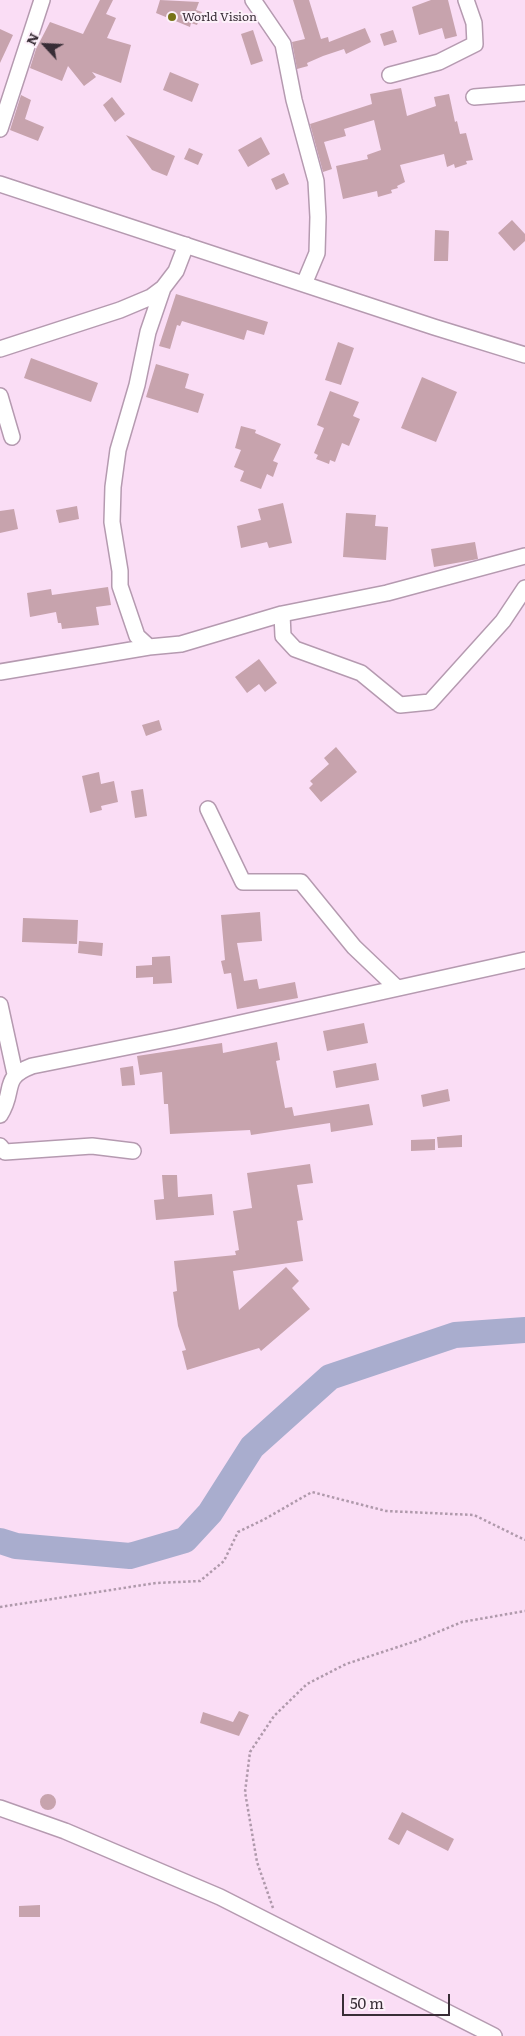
<!DOCTYPE html>
<style>
body{margin:0}
#map{position:relative;width:525px;height:2036px;overflow:hidden;background:#faddf5;font-family:Literata,serif}
canvas{display:block}
.north{position:absolute;left:20px;top:20px;width:50px;height:50px;-webkit-text-stroke:4px #fdf1fa;paint-order:stroke;rotate:295deg;font-size:14px;font-weight:700;line-height:20px;text-align:center;color:#382d36}
.north::after{content:'';display:block;margin:auto;width:18px;height:22px;background:#382d36;clip-path:polygon(50% 0,100% 100%,50% 72%,0 100%)}
.scale{position:absolute;left:342px;top:1994px;width:108px;height:22px;box-sizing:border-box;border:2px solid #382d36;border-top:0;padding-left:6px;font-size:15px;line-height:18px;white-space:nowrap;color:#382d36;-webkit-text-stroke:4px #fdf1fa;paint-order:stroke}
</style>
<div id="map">
<canvas width="525" height="2036"></canvas>
<div class="north">N</div>
<div class="scale">50 m</div>
</div>
<script>
const g = document.querySelector('canvas').getContext('2d');
g.lineJoin = 'round';
function stroke(path, color, width, dash) { g.strokeStyle = color; g.lineWidth = width; g.lineCap = dash ? 'butt' : 'round'; g.setLineDash(dash || []); g.stroke(path); }
function fillPath(path, color) { g.fillStyle = color; g.fill(path, 'evenodd'); }
function write(font, color, halo, rows, align = 'center') {
  g.font = font + ' Literata,serif'; g.lineWidth = 4; g.setLineDash([]); g.textBaseline = 'middle'; g.strokeStyle = halo; g.fillStyle = color; for (const [text, x, y, turn = 0] of rows) {
    g.save(); g.translate(x, y); g.rotate((+turn || 0) * Math.PI / 180); g.textAlign = isNaN(turn) ? turn : align; if (halo) g.strokeText(text, 0, 0); g.fillText(text, 0, 0); g.restore();
  }
}
const river = new Path2D(`
 M 0,1541 L 16,1546 L 130,1556 L 185,1540 L 210,1513 L 252,1447 L 330,1377 L 455,1335 L 525,1330`);
const building = new Path2D(`
 M 100,0 L 113,0 L 106,14 L 116,18 L 107,38 L 131,45 L 121,83 L 92,72 L 96,77 L 84,86 L 68,66 L 62,81 L 30,68 L 36,49 L 50,22 L 83,34 Z
 M 160,0 L 199,2 L 196,10 L 202,12 L 197,25 L 191,23 L 190,27 L 156,13 Z
 M 293,0 L 309,0 L 321,39 L 328,37 L 329,42 L 365,28 L 371,42 L 346,54 L 344,49 L 323,56 L 307,63 L 308,66 L 297,69 L 292,42 L 305,39 Z
 M 431,0 L 448,0 L 457,36 L 445,39 L 442,28 L 419,35 L 412,7 Z
 M 0,29 L 13,35 L 0,63 Z
 M 253,30 L 263,61 L 251,65 L 241,34 Z
 M 393,30 L 397,42 L 384,46 L 380,34 Z
 M 170,72 L 199,84 L 192,102 L 163,90 Z
 M 401,88 L 407,116 L 436,106 L 434,97 L 449,94 L 455,122 L 457,121 L 460,134 L 466,133 L 473,160 L 466,161 L 467,164 L 455,168 L 454,164 L 447,167 L 444,154 L 400,165 L 405,182 L 397,186 L 398,188 L 391,190 L 392,193 L 378,197 L 377,191 L 343,199 L 336,166 L 368,159 L 367,155 L 381,150 L 374,120 L 344,129 L 346,136 L 324,142 L 332,169 L 323,172 L 310,124 L 372,104 L 370,94 Z
 M 21,95 L 31,100 L 25,119 L 44,127 L 38,141 L 10,130 Z
 M 112,97 L 125,114 L 115,122 L 103,105 Z
 M 126,135 L 175,156 L 167,176 L 152,170 Z
 M 261,137 L 270,154 L 248,167 L 238,150 Z
 M 189,148 L 203,154 L 198,165 L 184,159 Z
 M 284,173 L 289,184 L 276,190 L 271,179 Z
 M 512,220 L 525,234 L 525,241 L 514,251 L 498,233 Z
 M 435,230 L 449,231 L 448,261 L 434,261 Z
 M 176,294 L 268,322 L 264,335 L 247,330 L 244,340 L 182,321 L 180,326 L 177,325 L 170,349 L 159,346 Z
 M 338,342 L 354,348 L 341,385 L 325,380 Z
 M 31,358 L 98,383 L 91,402 L 24,378 Z
 M 156,364 L 189,374 L 185,388 L 204,394 L 198,413 L 146,397 Z
 M 422,377 L 457,392 L 436,442 L 401,428 Z
 M 330,391 L 359,402 L 353,416 L 360,419 L 349,446 L 342,443 L 335,462 L 330,460 L 329,464 L 316,459 L 318,455 L 314,453 L 324,428 L 317,425 Z
 M 241,426 L 256,430 L 255,433 L 281,444 L 273,461 L 278,463 L 273,477 L 267,474 L 261,489 L 240,481 L 244,471 L 234,467 L 241,450 L 235,448 Z
 M 283,503 L 292,543 L 269,548 L 267,542 L 241,548 L 237,526 L 261,520 L 258,509 Z
 M 77,506 L 79,519 L 59,523 L 56,510 Z
 M 14,509 L 18,529 L 0,533 L 0,511 Z
 M 346,513 L 376,515 L 375,526 L 388,527 L 386,560 L 343,557 Z
 M 475,542 L 478,559 L 434,567 L 431,549 Z
 M 108,587 L 111,605 L 96,607 L 99,625 L 62,629 L 61,623 L 58,623 L 56,612 L 30,617 L 27,593 L 51,589 L 52,595 Z
 M 259,659 L 277,683 L 265,692 L 259,684 L 247,693 L 235,677 Z
 M 159,720 L 162,730 L 146,736 L 142,725 Z
 M 336,747 L 357,772 L 321,802 L 309,788 L 313,784 L 310,781 L 329,764 L 324,758 Z
 M 99,772 L 101,784 L 114,781 L 118,802 L 101,806 L 102,810 L 90,813 L 82,776 Z
 M 143,789 L 147,816 L 135,818 L 131,791 Z
 M 260,912 L 262,941 L 237,943 L 244,981 L 257,979 L 259,989 L 295,982 L 298,998 L 237,1009 L 231,973 L 224,974 L 221,961 L 225,960 L 221,915 Z
 M 23,918 L 78,920 L 77,944 L 22,942 Z
 M 79,941 L 103,943 L 102,956 L 78,953 Z
 M 170,956 L 172,983 L 153,984 L 153,977 L 136,978 L 136,966 L 152,965 L 152,957 Z
 M 364,1023 L 368,1043 L 327,1051 L 323,1031 Z
 M 277,1042 L 280,1060 L 276,1061 L 285,1108 L 292,1107 L 294,1116 L 369,1104 L 373,1125 L 331,1132 L 330,1123 L 251,1135 L 250,1130 L 170,1134 L 168,1104 L 164,1104 L 162,1072 L 140,1075 L 137,1056 L 222,1043 L 223,1053 Z
 M 376,1063 L 379,1080 L 336,1088 L 333,1071 Z
 M 133,1066 L 135,1085 L 122,1086 L 120,1068 Z
 M 448,1089 L 450,1101 L 423,1107 L 421,1095 Z
 M 462,1135 L 462,1147 L 438,1148 L 437,1137 Z
 M 435,1139 L 435,1150 L 411,1151 L 411,1140 Z
 M 310,1164 L 313,1183 L 297,1185 L 303,1220 L 297,1221 L 303,1261 L 233,1271 L 239,1310 L 286,1267 L 299,1281 L 292,1288 L 310,1309 L 261,1351 L 259,1348 L 187,1370 L 182,1351 L 186,1350 L 178,1326 L 173,1292 L 177,1291 L 174,1261 L 236,1255 L 235,1251 L 239,1250 L 233,1211 L 252,1208 L 247,1173 Z
 M 162,1175 L 177,1175 L 178,1197 L 212,1194 L 214,1215 L 156,1220 L 154,1200 L 164,1199 Z
 M 239,1711 L 249,1715 L 239,1736 L 200,1723 L 203,1712 L 233,1722 Z
 M40 1802a8 8 0 1 1 16 0a8 8 0 1 1-16 0Z
 M 402,1812 L 454,1839 L 448,1851 L 407,1830 L 399,1845 L 388,1839 Z
 M 40,1905 L 40,1917 L 19,1917 L 19,1906 Z`);
const path = new Path2D(`
 M 0,1607 L 156,1583 L 200,1581 L 224,1561 L 238,1532 L 263,1520 L 312,1492 L 386,1511 L 474,1515 L 525,1540
 M 273,1908 L 257,1862 L 245,1792 L 250,1752 L 274,1716 L 307,1684 L 346,1664 L 416,1641 L 462,1622 L 525,1611`);
const minor = new Path2D(`
 M 253,0 L 283,44 L 294,100 L 316,181 L 318,217 L 317,253 L 304,284
 M 390,75 L 439,62 L 475,44 L 474,23 L 466,0
 M 474,97 L 525,93
 M 0,129 L 42,0
 M 0,184 L 434,327 L 525,355
 M 163,288 L 148,332 L 137,385 L 118,450 L 113,487 L 112,522 L 120,571 L 120,586 L 137,636 L 149,647 L 181,644 L 282,614 L 387,593 L 525,556
 M 0,349 L 120,310 L 151,297 L 163,288 L 176,271 L 186,245
 M 0,396 L 12,437
 M 282,614 L 283,636 L 295,649 L 361,673 L 400,705 L 430,702 L 503,621 L 525,588
 M 0,672 L 149,647
 M 208,809 L 243,882 L 301,882 L 354,947 L 396,987
 M 0,1005 L 15,1074
 M 0,1115 C 16,1091 0,1078 32,1066 L 177,1037 L 525,960
 M 0,1146 L 5,1152 L 92,1146 L 133,1151
 M 0,1808 L 65,1831 L 220,1897 L 494,2036`);
const markers = [
 [172,17,5,"#777317"]
];
const poiNames = [
 ["World Vision",182,17]
];
stroke(river, '#a9adce', 26);
fillPath(building, '#c7a3ad');
stroke(minor, '#b59ab0', 18);
stroke(path, '#af99ab', 2.5, [2.5, 2.5]);
stroke(minor, '#fff', 15);
for (const [x, y, r, color] of markers) { const dot = new Path2D(); dot.arc(x, y, r, 0, 2 * Math.PI); g.fillStyle = color; g.fill(dot); stroke(dot, '#fdf1fa', 2); }
write('12px', '#382d36', '#fdf1fa', poiNames, 'left');
</script>
